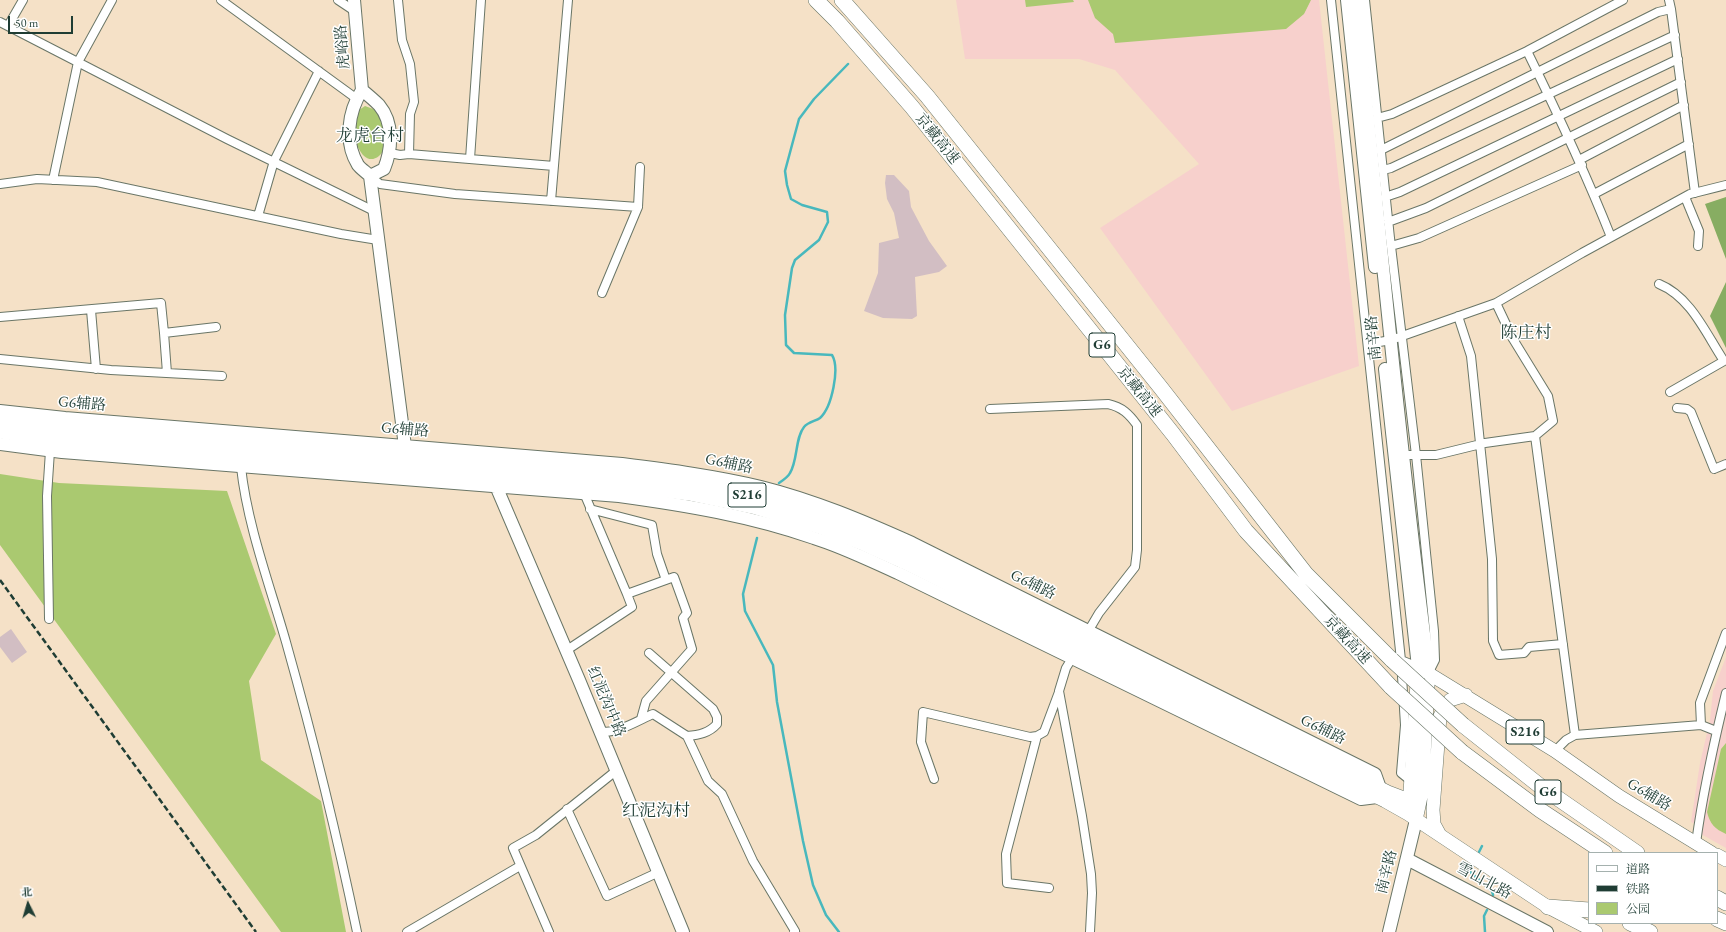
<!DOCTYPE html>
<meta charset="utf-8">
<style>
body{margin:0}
#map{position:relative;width:1726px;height:932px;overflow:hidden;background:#f5e1c7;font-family:"EB Garamond","Noto Serif SC",serif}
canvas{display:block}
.legend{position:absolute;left:1588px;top:852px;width:130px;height:72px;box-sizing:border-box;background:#fff;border:1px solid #a5b1ae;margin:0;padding:5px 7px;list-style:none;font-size:12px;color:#1f3d34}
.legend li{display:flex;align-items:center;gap:8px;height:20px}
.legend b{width:20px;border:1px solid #a5b1ae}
.north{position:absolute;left:8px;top:884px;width:40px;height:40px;-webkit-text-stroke:3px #fff;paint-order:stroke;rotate:355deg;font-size:11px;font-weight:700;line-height:16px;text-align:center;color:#1f3d34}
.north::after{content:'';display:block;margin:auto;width:14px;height:18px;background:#1f3d34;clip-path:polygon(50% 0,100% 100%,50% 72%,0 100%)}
.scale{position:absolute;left:8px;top:16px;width:65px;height:18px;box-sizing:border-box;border:2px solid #1f3d34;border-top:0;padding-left:5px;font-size:12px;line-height:14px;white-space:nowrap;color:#1f3d34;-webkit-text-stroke:3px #fff;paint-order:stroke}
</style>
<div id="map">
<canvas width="1726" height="932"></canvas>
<ul class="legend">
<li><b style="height:5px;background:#fff"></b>道路</li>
<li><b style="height:5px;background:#1f3d34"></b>铁路</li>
<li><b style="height:11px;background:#aac970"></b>公园</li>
</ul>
<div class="north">北</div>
<div class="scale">50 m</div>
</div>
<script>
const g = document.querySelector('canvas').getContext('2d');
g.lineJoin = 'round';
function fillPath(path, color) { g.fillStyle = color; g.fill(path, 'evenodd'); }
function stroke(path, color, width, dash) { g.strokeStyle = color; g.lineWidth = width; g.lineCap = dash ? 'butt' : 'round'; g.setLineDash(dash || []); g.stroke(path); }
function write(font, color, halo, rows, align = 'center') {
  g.font = font + ' "EB Garamond","Noto Serif SC",serif'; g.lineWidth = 3; g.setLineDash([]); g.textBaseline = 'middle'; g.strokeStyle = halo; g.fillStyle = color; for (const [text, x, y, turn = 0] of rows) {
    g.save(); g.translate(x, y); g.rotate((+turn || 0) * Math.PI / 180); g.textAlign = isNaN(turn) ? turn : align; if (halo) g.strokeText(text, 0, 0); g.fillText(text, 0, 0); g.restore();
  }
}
const built = new Path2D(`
 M 956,0 L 1319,0 L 1359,366 L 1232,411 L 1100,228 L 1199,164 L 1115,70 L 1079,59 L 965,59 Z
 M 1726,657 L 1726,848 L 1701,834 L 1701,827 L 1691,822 L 1700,763 L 1710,720 L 1713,691 Z`);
const industrial = new Path2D(`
 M 886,175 L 894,175 L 909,191 L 911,207 L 929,241 L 947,266 L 939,272 L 915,277 L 917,316 L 912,319 L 883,318 L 864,311 L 878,273 L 879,243 L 899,238 L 894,213 L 887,199 L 885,183 Z
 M 11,629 L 27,652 L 12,663 L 0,647 L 0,637 Z`);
const green = new Path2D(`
 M 1025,0 L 1073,0 L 1074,2 L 1026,7 Z
 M 1088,0 L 1311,0 L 1304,14 L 1286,29 L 1115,43 L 1113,34 L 1095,18 Z
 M 365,106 L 376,110 C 384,120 391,147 379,156 C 364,168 354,142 354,131 C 353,125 357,117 359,110 Z
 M 0,474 L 59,483 L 227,491 L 276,634 L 249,681 L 261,760 L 321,801 L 346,932 L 281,932 L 0,545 Z
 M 1726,743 L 1726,834 C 1715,829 1710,824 1707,812 L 1721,749 Z`);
const forest = new Path2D(`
 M 1726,197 L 1726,259 L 1705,204 Z
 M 1726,282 L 1726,348 L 1710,316 Z`);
const stream = new Path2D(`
 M 779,483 C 782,481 788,477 790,473 C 798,460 795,438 804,427 C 808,422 816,421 820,418 C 832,407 840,368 832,355 L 794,353 L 786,345 L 785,315 L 792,268 L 795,260 L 819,240 L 828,222 L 827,212 L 802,205 L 791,199 L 787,185 L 785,171 L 799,119 L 814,99 L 848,64
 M 757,538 L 743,594 L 745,611 L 773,665 L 777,702 L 803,841 L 813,885 L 826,915 L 839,932
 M 1479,852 L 1482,846
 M 1472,866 L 1469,871 L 1492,891 L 1493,895
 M 1485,932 L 1484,916 L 1487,910`);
const street = new Path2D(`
 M 221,0 L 357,99
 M 338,0 L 356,12
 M 1331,0 L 1401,660 L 1405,725 L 1401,773 L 1411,781
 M 1365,0 L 1390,238 L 1416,455 L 1434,631 L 1435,660 L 1429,672
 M 1669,0 L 1671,9 L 1695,193
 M 0,22 L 227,139 L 374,211
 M 8,26 L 23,0
 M 1527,51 C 1557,112 1586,174 1611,237
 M 1377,118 L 1392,114 L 1527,51 L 1623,0
 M 1381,150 L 1658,12 L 1671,9
 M 390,153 L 400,155 L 409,154 L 410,114 L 414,102 L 410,64 L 402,40 L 398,0
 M 409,154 L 554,166
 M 470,159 L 481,0
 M 1579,160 L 1684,105
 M 1383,170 L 1391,168 L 1675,35
 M 370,176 L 380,184 L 455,194 L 638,207 L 640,167
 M 53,180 L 78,62 L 112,0
 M 0,184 L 37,179 L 97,182 L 341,234 L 378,240
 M 1594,194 L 1689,144
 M 1385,197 L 1400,192 L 1678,59
 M 1685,197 L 1699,231 L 1698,246
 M 551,201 L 568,0
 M 258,216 L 274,161 L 319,71
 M 1388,222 L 1426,208 L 1681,82
 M 1391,246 L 1419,238 L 1582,165
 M 1659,284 C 1691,297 1706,334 1724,361 L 1670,392
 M 602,293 L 638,207
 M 1496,303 L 1513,339 L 1548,396 L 1553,421 L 1535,436 L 1575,735
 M 91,310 L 96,369
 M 1458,316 L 1471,356 L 1492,559 L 1493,641 L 1499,655 L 1524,653 L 1529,647 L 1563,644
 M 0,317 L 161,303 L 164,333
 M 1368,344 L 1391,340 L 1496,303 L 1582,253 L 1690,194 L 1726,185
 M 0,359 L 111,370 L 222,376
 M 167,373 L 164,333 L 216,327
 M 1677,408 L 1687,409 L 1691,412 L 1714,469 L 1726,464
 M 990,409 L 1108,404 C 1122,407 1129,414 1137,425 L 1137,550 L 1135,567 L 1099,613 L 1086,635
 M 1403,455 L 1436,455 L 1485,443 L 1535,436
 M 241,467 C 247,524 270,586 286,642 C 313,738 337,835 357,932
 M 584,493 L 627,594 L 674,577 L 687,613 L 683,618 L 692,649 L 646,701 L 641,719
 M 590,509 L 652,525 L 657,554 L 666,580
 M 49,619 L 47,496 L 50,451
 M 567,650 L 632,607 L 627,594
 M 649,653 L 713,709 L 717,717 L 717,724 C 709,733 699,735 687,736
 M 1074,655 L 1066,668 L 1059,691 L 1082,816 L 1091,874 L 1092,893 L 1090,932
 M 1401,660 L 1418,667
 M 1701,725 L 1700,703 L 1726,633
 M 601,731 C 615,735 639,720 653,714 L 687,736 L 708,781 L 722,794 L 753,861 L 795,931 L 794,932
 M 1037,736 L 1006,854 L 1007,883 L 1049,888
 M 1555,751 L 1566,740 L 1575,735 L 1701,725 L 1716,731
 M 934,779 L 921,742 L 923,712 L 1030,737 L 1037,736 L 1044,732 L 1059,692
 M 567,809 L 607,896 L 659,872
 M 1696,843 C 1703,792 1714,742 1726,693
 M 407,932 L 520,866
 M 549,932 L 513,848 L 536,835 L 617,770`);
const secondary = new Path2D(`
 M 354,0 L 362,90
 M 1347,0 L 1375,267
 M 1356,0 C 1379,224 1400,449 1429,673
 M 370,176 L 384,169 C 392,149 394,123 379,105 C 374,100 368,95 362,90 C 348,112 344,142 358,165 C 361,169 366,172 370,176 L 406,454
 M 1385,369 L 1418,667
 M 0,411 L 65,418 L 622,464 C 669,470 715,476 761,487 C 813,500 863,521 912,543 L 1375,774 L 1380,788
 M 0,444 L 62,452 L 619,496 C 685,505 751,516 814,538 C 843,547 871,561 898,573 L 1361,799 L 1377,797
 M 496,486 L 579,680 L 683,932
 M 1407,859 L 1547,932
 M 1389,932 L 1416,820`);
const primary = new Path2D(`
 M 0,421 L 64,429 L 621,475 C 667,480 714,485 759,497 C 810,511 859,530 907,552 L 1388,792 L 1409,800 L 1416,820
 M 0,432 L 64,441 L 620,485 L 689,494 L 756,508 L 819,527 L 863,544 L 903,562 L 1385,801 L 1408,814 L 1548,907 L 1596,932
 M 1409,808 L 1418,667 L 1555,751 L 1619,796 L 1712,853
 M 1416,820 L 1422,792 L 1428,685
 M 1440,835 L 1434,824 L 1433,810 L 1440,716 L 1450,700 L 1466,695
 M 1717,855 L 1726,860`);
const highway = new Path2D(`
 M 816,0 L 837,21 L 912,107 L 1173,434 L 1246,531 L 1391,687
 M 842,0 L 927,96 L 1161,388 L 1306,574 L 1392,660
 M 1463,725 L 1540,786 L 1637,853
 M 1462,752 L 1540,810 L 1605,853
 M 1717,898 L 1726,903
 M 1548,907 L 1589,910
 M 1717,919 L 1726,923
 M 1630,923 L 1650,932`);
const rail = new Path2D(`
 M 0,580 L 256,932`);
const highwayBridge = new Path2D(`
 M 1392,660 L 1463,725
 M 1391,687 L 1462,752`);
const shields = [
 [1102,345,26],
 [747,495,38],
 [1525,732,38],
 [1548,792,26]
];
const shieldNames = [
 ["G6",1102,345],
 ["S216",747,495],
 ["S216",1525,732],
 ["G6",1548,792]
];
const streetNames = [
 ["虎峪路",343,47,-95],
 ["京藏高速",937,139,51],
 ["南辛路",1374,338,-96],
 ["京藏高速",1139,392,51],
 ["G6辅路",82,404,5],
 ["G6辅路",405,430,5],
 ["G6辅路",729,464,12],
 ["G6辅路",1033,585,26],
 ["京藏高速",1347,640,47],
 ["红泥沟中路",606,702,67],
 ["G6辅路",1323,730,26],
 ["G6辅路",1649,795,31],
 ["南辛路",1387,872,-76],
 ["雪山北路",1484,881,28]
];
const quarterNames = [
 ["龙虎台村",370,136],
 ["陈庄村",1526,333],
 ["红泥沟村",656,811]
];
fillPath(built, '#f7d0cc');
fillPath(industrial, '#d2bec3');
fillPath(green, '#aac970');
fillPath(forest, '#87ad62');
stroke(stream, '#48b8bd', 2.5);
stroke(street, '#6a7667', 10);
stroke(secondary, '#6a7667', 14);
stroke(primary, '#6a7667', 14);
stroke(highway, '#6a7667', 16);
stroke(street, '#fff', 8);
stroke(secondary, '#fff', 12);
stroke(primary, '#fff', 13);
stroke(highway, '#fff', 15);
stroke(rail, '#1f3d34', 2.5, [6, 3]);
stroke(highwayBridge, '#6a7667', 16, []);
stroke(highwayBridge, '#fff', 15);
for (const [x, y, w] of shields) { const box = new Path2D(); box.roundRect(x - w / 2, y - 12, w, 24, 3); g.fillStyle = '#fff'; g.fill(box); stroke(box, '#1f3d34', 1); }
write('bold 14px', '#1f3d34', null, shieldNames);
write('15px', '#1f3d34', '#fff', streetNames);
write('17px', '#1f3d34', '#fff', quarterNames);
</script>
